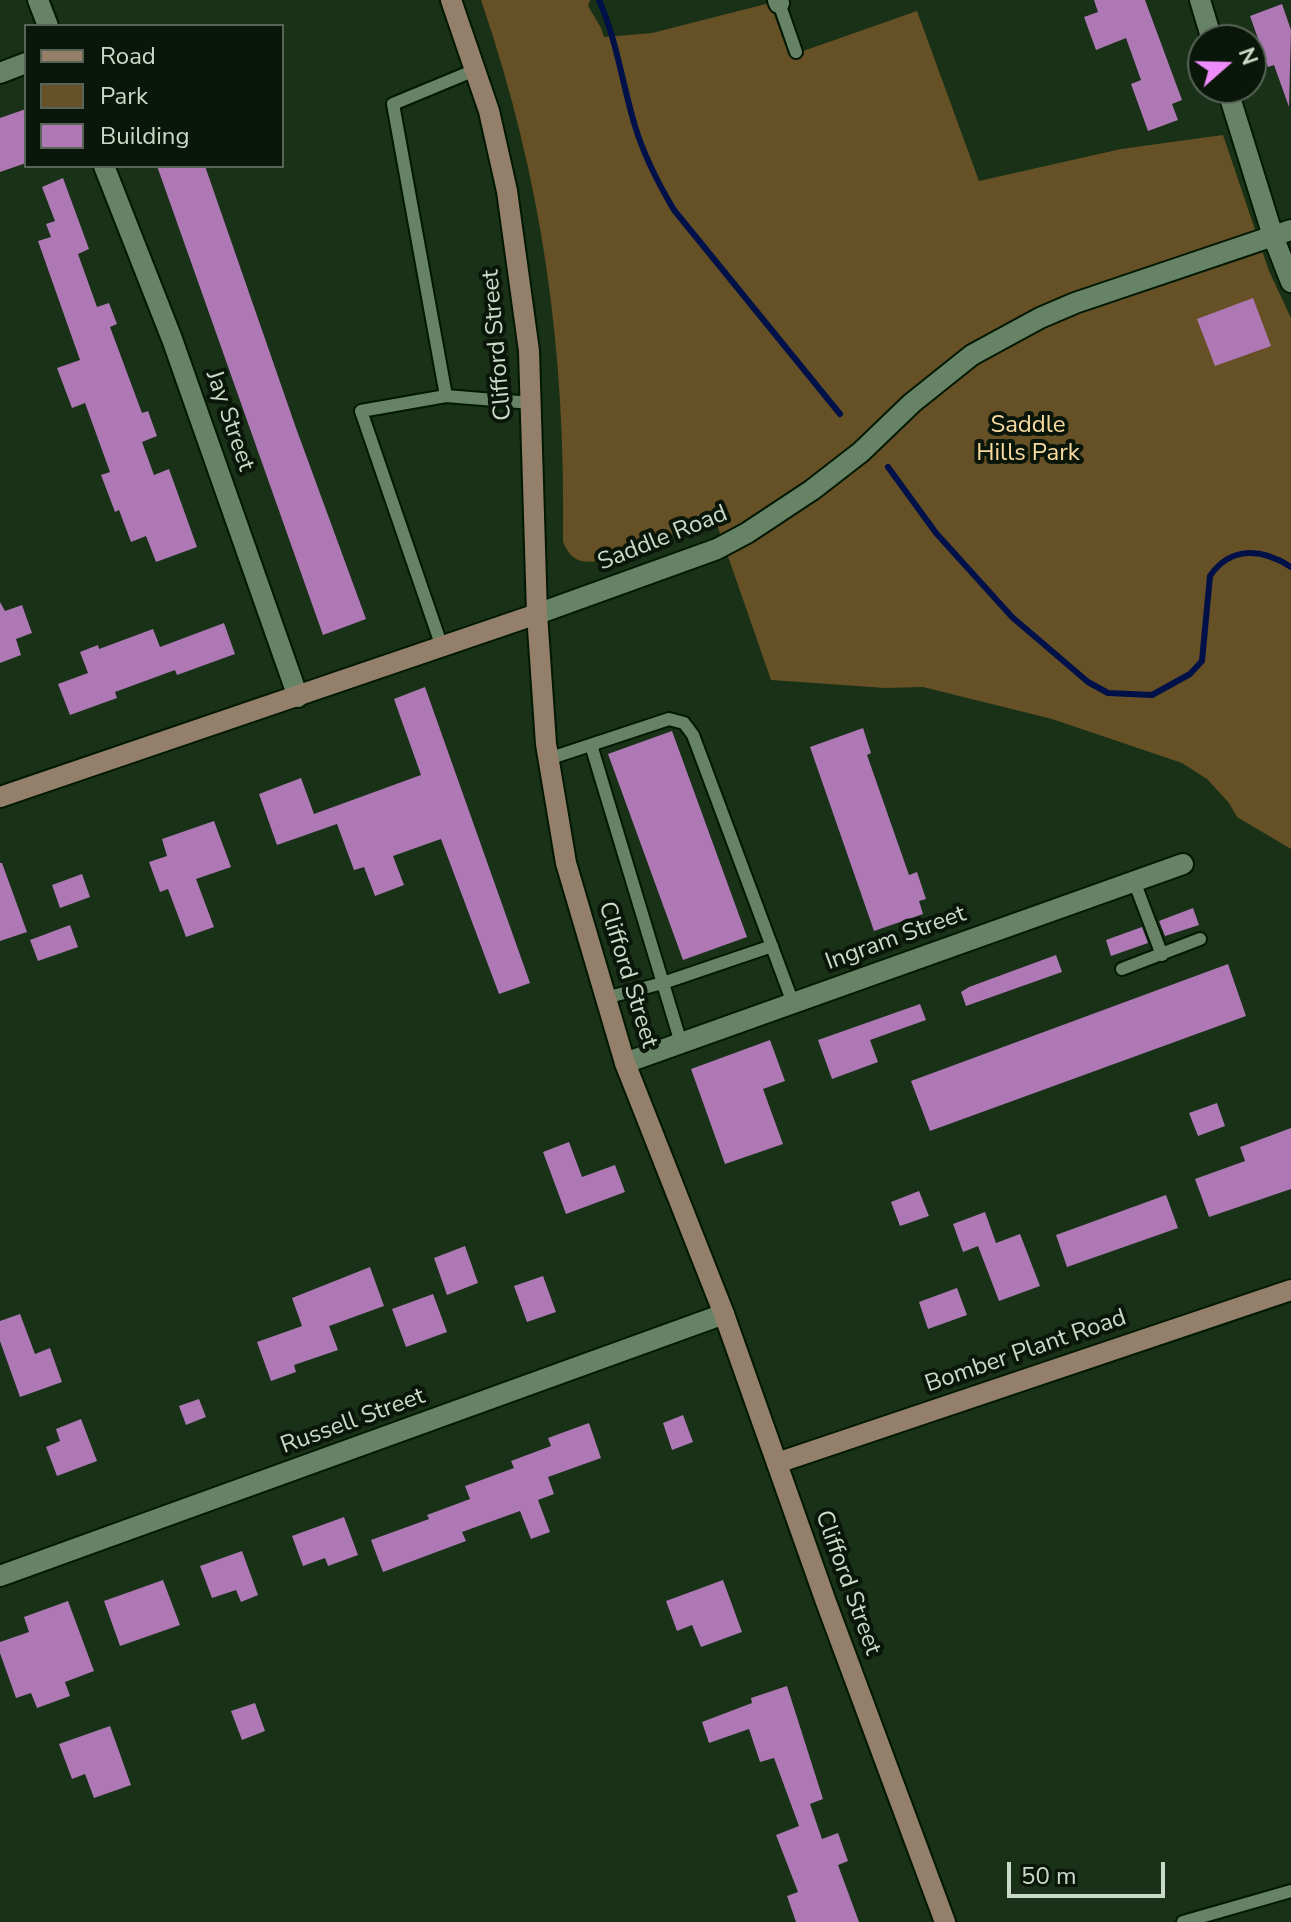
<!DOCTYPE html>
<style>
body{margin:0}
#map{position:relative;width:1291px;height:1922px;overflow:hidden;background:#183117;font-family:"Nunito Sans",sans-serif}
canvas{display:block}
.legend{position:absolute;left:24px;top:24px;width:260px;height:144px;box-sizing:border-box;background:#0b160a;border:2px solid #576456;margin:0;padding:10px 14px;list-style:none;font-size:24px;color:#cadac9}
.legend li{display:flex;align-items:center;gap:16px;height:40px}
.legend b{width:40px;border:2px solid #576456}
.north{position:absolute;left:1187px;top:24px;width:80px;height:80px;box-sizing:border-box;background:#0b160a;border:2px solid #576456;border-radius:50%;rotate:70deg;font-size:22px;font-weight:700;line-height:32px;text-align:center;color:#cadac9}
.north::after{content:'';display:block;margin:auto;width:28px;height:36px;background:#ed8cfa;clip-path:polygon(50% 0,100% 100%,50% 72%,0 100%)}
.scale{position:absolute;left:1007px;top:1862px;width:158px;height:36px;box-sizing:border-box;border:4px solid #cadac9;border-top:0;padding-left:10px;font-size:24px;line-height:28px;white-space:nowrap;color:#cadac9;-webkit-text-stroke:6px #0b160a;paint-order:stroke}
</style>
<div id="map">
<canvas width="1291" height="1922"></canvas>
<ul class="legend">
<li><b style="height:10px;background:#94806a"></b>Road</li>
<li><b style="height:22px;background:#665025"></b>Park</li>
<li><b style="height:22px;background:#ae78b5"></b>Building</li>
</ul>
<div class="north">N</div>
<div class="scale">50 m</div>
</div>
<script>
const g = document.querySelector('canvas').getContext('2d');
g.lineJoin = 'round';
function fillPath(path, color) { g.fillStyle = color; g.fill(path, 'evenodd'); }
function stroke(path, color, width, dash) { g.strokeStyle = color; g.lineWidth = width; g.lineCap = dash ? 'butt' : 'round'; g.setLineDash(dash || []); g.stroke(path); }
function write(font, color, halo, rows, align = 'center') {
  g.font = font + ' "Nunito Sans",sans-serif'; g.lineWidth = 8; g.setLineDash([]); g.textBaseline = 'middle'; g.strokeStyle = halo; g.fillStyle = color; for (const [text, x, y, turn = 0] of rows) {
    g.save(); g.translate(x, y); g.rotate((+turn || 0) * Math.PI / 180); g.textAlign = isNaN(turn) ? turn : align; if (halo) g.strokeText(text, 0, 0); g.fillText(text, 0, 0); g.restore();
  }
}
const green = new Path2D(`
 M 481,0 L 590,0 L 588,6 L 601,28 L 604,37 L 652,33 L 770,3 L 789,56 L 917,11 L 979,181 L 1121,149 L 1223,135 L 1269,271 L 1291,318 L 1291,849 L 1237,817 L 1229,803 L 1207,779 L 1182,763 L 1052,719 L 923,687 L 885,688 L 771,680 L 715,519 L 598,561 C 580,564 570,559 563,542 C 566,351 543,181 481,0 Z`);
const stream = new Path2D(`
 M 599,0 C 617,41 622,83 635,126 C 644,156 658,183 674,210 L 840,414
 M 888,467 L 936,533 L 1012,617 L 1088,682 L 1108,693 L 1152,695 L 1190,674 L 1202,661 L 1210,576 C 1231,545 1263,549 1291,567`);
const building = new Path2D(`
 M 1094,0 L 1145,0 L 1182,100 L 1172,104 L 1178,120 L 1148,131 L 1131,84 L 1141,80 L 1126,38 L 1096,50 L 1084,17 L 1098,12 Z
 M 1282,4 L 1291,30 L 1289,107 L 1274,65 L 1268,67 L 1250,16 Z
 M 26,109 L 26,163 L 0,172 L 0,118 Z
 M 157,166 L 205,166 L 296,428 L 366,619 L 323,635 Z
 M 63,178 L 89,249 L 78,254 L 97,307 L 109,303 L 117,324 L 110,327 L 142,413 L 148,411 L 157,436 L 142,442 L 154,475 L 169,469 L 197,547 L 156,562 L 146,536 L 131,542 L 119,510 L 115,512 L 101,475 L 110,472 L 85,403 L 72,408 L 57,368 L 80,360 L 38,241 L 51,237 L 46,224 L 55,221 L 42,187 Z
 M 1253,298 L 1271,346 L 1215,366 L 1197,319 Z
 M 0,602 L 5,611 L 22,605 L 32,633 L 16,639 L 21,655 L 0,663 Z
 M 224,623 L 235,654 L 177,675 L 175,670 L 115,692 L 117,698 L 70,715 L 58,684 L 88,673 L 80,652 L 98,645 L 99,649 L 153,629 L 160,647 Z
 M 425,687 L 530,983 L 499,994 L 441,839 L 393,856 L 404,885 L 375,896 L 364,867 L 354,870 L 337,824 L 277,845 L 259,794 L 301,778 L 314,814 L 421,775 L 394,699 Z
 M 863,728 L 871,753 L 867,755 L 909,875 L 917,872 L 926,899 L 919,901 L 923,914 L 874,931 L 810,747 Z
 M 672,731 L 747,937 L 683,960 L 608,754 Z
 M 214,821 L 231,867 L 196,879 L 214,927 L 186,937 L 168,889 L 160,892 L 149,862 L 167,856 L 162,839 Z
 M 0,863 L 2,863 L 27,932 L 0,941 Z
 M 82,874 L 90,897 L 60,908 L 52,885 Z
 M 1193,908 L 1199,925 L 1165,936 L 1159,921 Z
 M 70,925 L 78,947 L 38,961 L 30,940 Z
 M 1142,927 L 1148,943 L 1111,956 L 1106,940 Z
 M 1056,955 L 1062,972 L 966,1006 L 961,992 L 969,987 Z
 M 1228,964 L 1246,1016 L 930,1131 L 911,1081 Z
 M 920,1004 L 926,1020 L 870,1040 L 878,1062 L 832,1079 L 818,1040 Z
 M 770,1040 L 785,1081 L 763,1089 L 783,1144 L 725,1164 L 691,1069 Z
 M 1217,1103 L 1225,1126 L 1198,1136 L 1189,1113 Z
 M 1291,1128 L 1291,1189 L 1209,1217 L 1195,1179 L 1245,1161 L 1240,1147 Z
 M 569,1142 L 582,1177 L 615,1165 L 625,1192 L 566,1214 L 543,1152 Z
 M 919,1191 L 929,1216 L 900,1226 L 891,1202 Z
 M 1166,1195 L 1178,1228 L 1067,1267 L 1056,1235 Z
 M 985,1212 L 996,1243 L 1020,1234 L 1040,1286 L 999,1301 L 978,1246 L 963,1252 L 953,1224 Z
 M 465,1246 L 478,1283 L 447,1295 L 434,1258 Z
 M 370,1267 L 384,1306 L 329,1326 L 338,1350 L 294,1365 L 296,1372 L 271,1381 L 257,1342 L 302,1326 L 292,1298 Z
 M 543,1276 L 556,1312 L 527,1322 L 514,1286 Z
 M 957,1288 L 967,1315 L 928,1329 L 919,1302 Z
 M 433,1294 L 447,1332 L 406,1347 L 392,1309 Z
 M 20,1314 L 35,1354 L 50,1348 L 62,1382 L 20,1397 L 0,1341 L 0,1321 Z
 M 199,1399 L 206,1417 L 186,1425 L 179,1406 Z
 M 683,1415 L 693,1442 L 672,1450 L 663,1423 Z
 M 81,1419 L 97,1461 L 57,1476 L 46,1447 L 60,1441 L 56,1429 Z
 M 589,1423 L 601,1458 L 548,1477 L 554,1494 L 538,1500 L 550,1532 L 531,1539 L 520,1511 L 462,1532 L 466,1541 L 383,1572 L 371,1540 L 429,1519 L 427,1515 L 470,1499 L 465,1486 L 514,1468 L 511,1461 L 551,1446 L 548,1438 Z
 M 344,1517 L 358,1555 L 328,1566 L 325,1558 L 303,1566 L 292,1536 Z
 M 242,1551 L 258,1595 L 241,1602 L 236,1590 L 212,1598 L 200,1566 Z
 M 163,1580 L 180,1625 L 120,1646 L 104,1601 Z
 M 723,1580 L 742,1632 L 701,1647 L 692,1625 L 677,1631 L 666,1601 Z
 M 68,1601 L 94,1671 L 65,1682 L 70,1696 L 37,1708 L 31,1693 L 16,1698 L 0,1653 L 0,1642 L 29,1632 L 24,1617 Z
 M 787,1686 L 823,1799 L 810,1804 L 822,1839 L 838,1833 L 848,1861 L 838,1865 L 859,1922 L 796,1922 L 787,1896 L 798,1892 L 776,1835 L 799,1826 L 774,1758 L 760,1762 L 749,1729 L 709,1743 L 702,1722 L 752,1703 L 751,1698 Z
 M 255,1703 L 265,1731 L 242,1740 L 231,1711 Z
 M 110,1726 L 131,1785 L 94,1798 L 85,1774 L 72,1779 L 59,1744 Z`);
const lane = new Path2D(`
 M 779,3 L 796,52
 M 446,396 L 531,403
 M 442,647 L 361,411 L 446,396 L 393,104 L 475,70
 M 591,745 L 681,1043
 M 548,759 L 669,719 L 684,723 L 693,735 L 793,1003
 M 1134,881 L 1162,955
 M 1122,969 L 1200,939
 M 605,998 L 663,983 L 772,946
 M 1183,1922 L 1291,1891`);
const street = new Path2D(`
 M 38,0 L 48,26
 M 778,0 L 779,3
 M 1200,0 L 1212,40
 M 0,73 L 26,63
 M 1227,88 L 1273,236 L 1291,282
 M 104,166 L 172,339 L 298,697
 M 537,614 L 717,549 L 747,533 L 812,490 L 861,452 L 912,403 L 972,355 L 1040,318 L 1075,303 L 1291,230
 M 625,1063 L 1183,864
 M 0,1576 L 724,1314`);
const secondary = new Path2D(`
 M 451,0 L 489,111 L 507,191 L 529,351 L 537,614 L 546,744 L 566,863 L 625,1063 L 724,1314 L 826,1602 L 945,1922
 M 0,797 L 537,614
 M 777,1463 L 1291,1290`);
const streetNames = [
 ["Clifford Street",498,345,-95],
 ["Jay Street",229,421,71],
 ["Saddle Road",663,539,-22],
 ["Ingram Street",896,939,-20],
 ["Clifford Street",627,975,73],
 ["Bomber Plant Road",1026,1352,-19],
 ["Russell Street",353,1422,-20],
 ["Clifford Street",847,1583,70]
];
const parkNames = [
 ["Saddle",1028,426],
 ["Hills Park",1028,454]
];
fillPath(green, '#665025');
stroke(stream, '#001149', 6);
fillPath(building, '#ae78b5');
stroke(lane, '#021802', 16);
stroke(street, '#021802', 24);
stroke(secondary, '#021802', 24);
stroke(lane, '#678365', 12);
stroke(street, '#678365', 20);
stroke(secondary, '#94806a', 20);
write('24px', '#cadac9', '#0b160a', streetNames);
write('24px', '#f8d99f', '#0b160a', parkNames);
</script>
